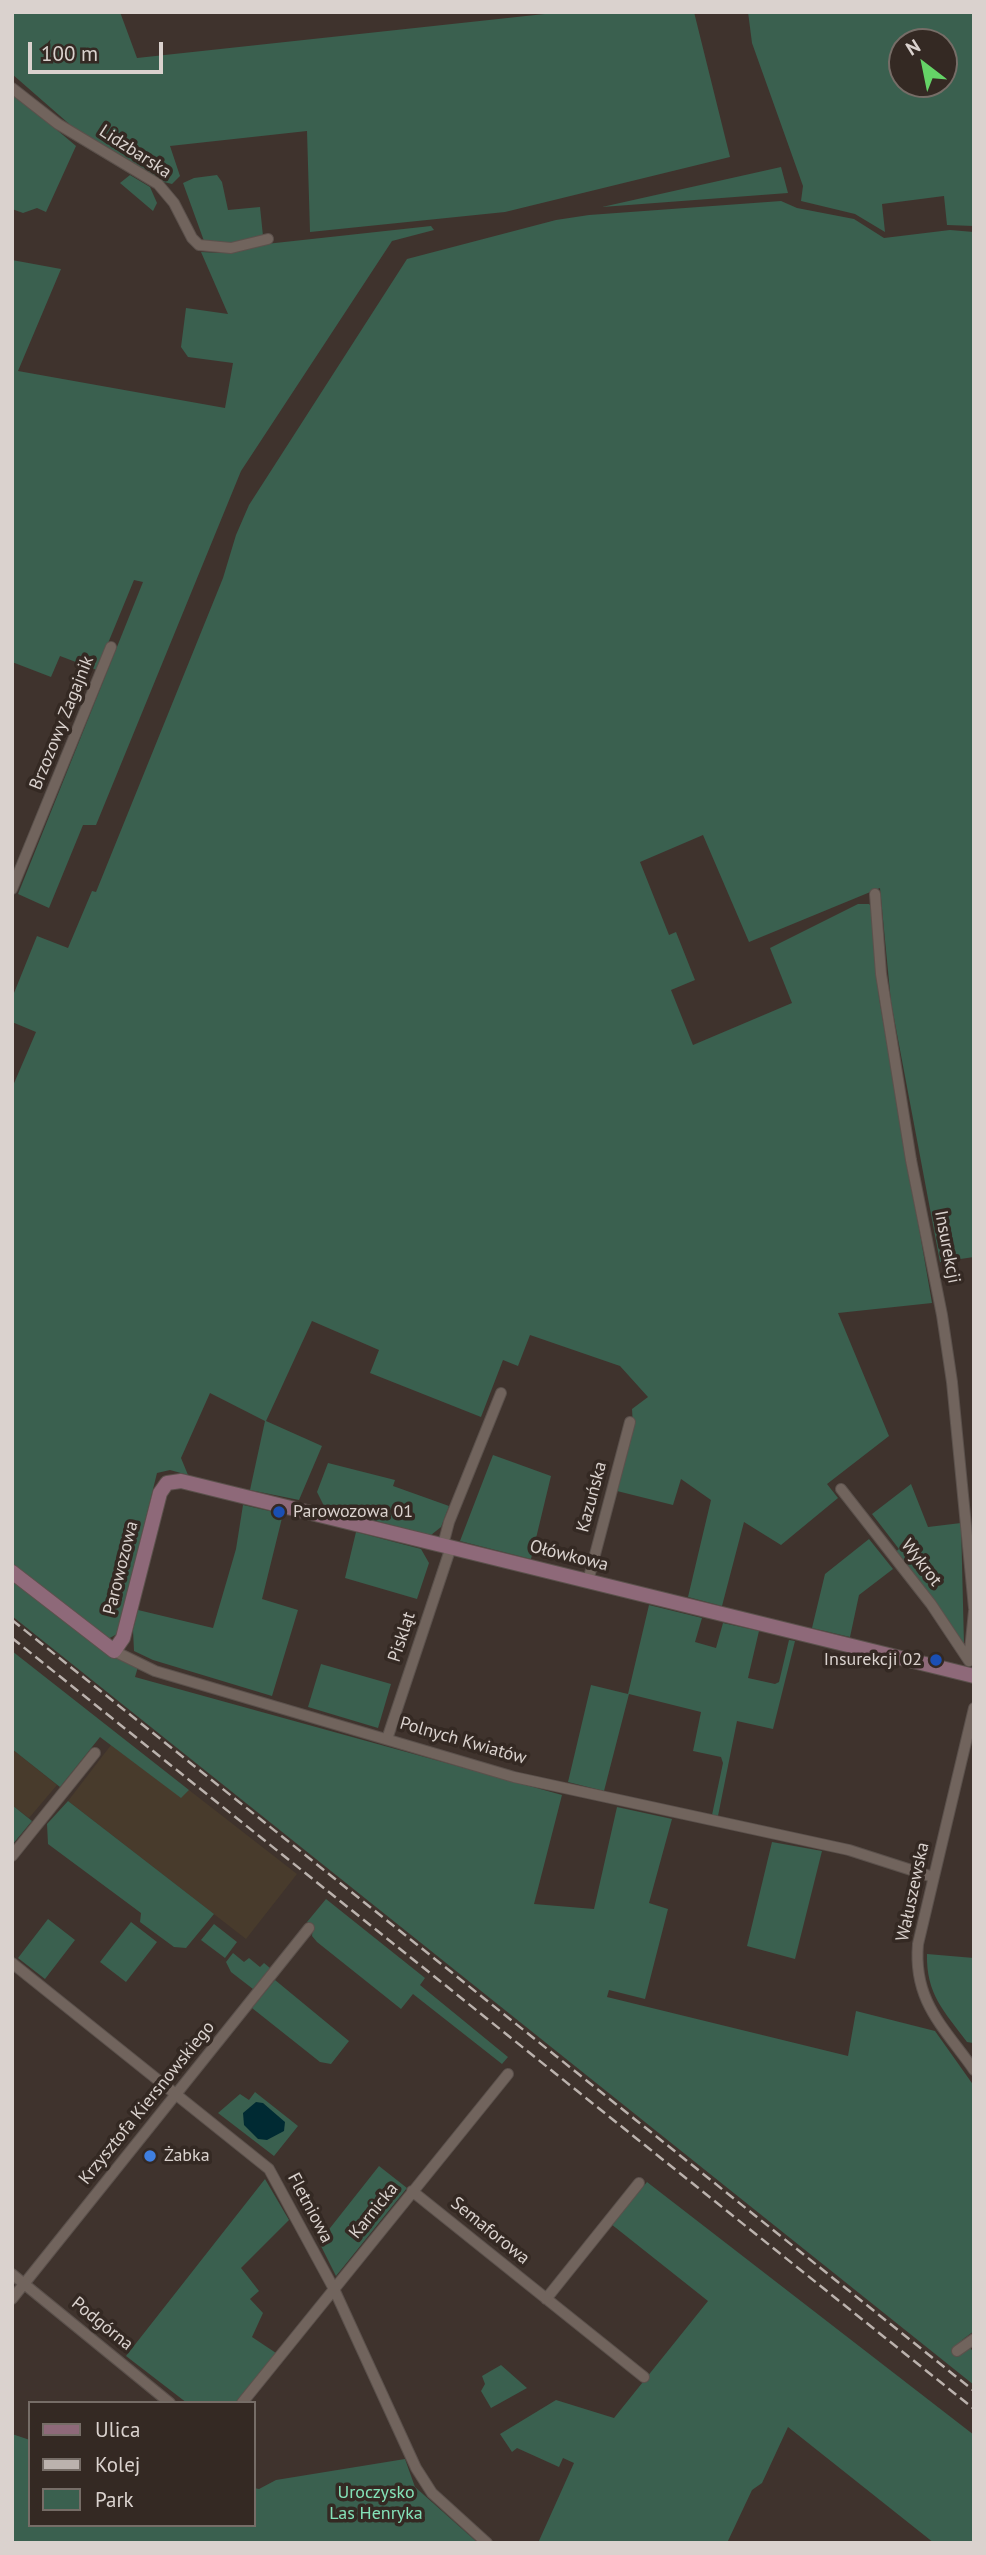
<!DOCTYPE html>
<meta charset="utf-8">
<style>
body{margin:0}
#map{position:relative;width:986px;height:2555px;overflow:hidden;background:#3f332d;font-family:"PT Sans",sans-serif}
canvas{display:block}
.frame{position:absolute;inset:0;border:14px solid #dad2ce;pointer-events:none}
.legend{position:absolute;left:28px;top:2401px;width:228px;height:126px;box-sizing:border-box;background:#342923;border:2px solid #766d67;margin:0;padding:9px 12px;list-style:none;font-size:21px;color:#dad2ce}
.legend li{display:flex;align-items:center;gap:14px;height:35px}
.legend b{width:35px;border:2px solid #766d67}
.north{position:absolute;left:888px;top:28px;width:70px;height:70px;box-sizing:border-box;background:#342923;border:2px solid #766d67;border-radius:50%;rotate:328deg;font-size:19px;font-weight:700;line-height:28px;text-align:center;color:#dad2ce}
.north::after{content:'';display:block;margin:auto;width:24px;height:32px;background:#65d467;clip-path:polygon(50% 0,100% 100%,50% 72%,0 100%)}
.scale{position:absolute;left:28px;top:42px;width:135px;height:32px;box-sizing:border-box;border:4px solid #dad2ce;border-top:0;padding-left:9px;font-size:21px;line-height:24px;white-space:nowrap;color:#dad2ce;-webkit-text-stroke:5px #342923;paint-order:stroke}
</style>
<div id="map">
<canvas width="986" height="2555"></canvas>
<div class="frame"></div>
<ul class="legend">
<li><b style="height:9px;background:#8e6979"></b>Ulica</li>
<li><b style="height:9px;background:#bbb2ad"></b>Kolej</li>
<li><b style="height:19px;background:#3a604f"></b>Park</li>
</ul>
<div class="north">N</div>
<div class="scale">100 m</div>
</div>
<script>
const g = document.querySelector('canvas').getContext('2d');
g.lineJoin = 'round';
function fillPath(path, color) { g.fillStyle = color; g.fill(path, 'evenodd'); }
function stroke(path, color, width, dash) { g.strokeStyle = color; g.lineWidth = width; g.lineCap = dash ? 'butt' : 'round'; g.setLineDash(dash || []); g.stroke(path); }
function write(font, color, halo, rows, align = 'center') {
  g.font = font + ' "PT Sans",sans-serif'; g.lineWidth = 7; g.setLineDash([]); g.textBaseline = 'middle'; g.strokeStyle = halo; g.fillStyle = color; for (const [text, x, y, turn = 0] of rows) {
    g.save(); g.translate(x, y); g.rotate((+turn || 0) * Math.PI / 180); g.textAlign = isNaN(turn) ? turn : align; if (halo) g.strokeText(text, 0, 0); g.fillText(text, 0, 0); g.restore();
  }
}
const industrial = new Path2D(`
 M 111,1745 L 181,1797 L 189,1790 L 297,1874 L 246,1939 L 68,1801 Z
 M 12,1749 L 57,1785 L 29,1818 L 12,1805 Z`);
const green = new Path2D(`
 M 12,12 L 120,12 L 137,58 L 563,12 L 694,12 L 730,157 L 505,212 L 310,232 L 307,131 L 170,146 L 180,176 L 172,184 L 160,181 L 83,136 L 12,74 Z
 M 748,12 L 974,12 L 974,226 L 947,225 L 944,196 L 882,204 L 885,232 L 855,214 L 801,201 L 803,186 L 752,43 ZM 902,42 L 944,42 L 944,84 L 902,84 Z
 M 12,92 L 76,146 L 46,212 L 37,208 L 23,213 L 12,209 Z
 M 781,167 L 788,193 L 602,207 Z
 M 130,175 L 150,187 L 157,203 L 153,211 L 120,183 Z
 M 217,175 L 222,182 L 228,210 L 260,207 L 263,236 C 249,244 219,248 204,241 L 183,183 L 194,178 Z
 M 781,201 L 797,208 L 854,219 L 884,238 L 950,230 L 974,232 L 974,1257 L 940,1262 L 891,1002 L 880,888 L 749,942 L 703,835 L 640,862 L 669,935 L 676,932 L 695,980 L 671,990 L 693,1045 L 792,1003 L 770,948 L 858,904 L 869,904 L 874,909 L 879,998 L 932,1303 L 838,1313 L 889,1436 L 827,1484 L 838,1498 L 781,1545 L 744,1522 L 722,1606 L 688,1597 L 711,1500 L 681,1479 L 673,1505 L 617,1491 L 633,1426 L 632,1409 L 648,1397 L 620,1366 L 530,1335 L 518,1366 L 503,1360 L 481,1417 L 370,1373 L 379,1350 L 312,1321 L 266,1421 L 322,1446 L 299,1500 L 250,1490 L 265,1421 L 210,1393 L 181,1458 L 188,1475 L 170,1470 L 157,1473 L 117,1634 L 108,1639 L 12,1564 L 12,1088 L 36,1032 L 12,1022 L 12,998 L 37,936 L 68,948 L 92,891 L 96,892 L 223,578 L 236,535 L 249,505 L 407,259 L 556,220 L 589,215 Z
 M 431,226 L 434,230 L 392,241 L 241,471 L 96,825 L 83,825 L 49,908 L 18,894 L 143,582 L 134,580 L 97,670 L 60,656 L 51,677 L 12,662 L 12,260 L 61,269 L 18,371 L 225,408 L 233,363 L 188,357 L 181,347 L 186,308 L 228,314 L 201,252 L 223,253 L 266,244 Z
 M 493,1455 L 551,1476 L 531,1559 L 460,1541 Z
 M 328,1463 L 395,1480 L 393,1486 L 449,1506 L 441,1527 L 431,1535 L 325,1508 L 317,1492 Z
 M 911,1484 L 928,1527 L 961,1523 L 964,1645 L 893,1554 L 899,1549 L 872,1514 Z
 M 243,1505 L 283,1514 L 262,1599 L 298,1610 L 272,1696 L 153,1660 L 134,1651 L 133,1630 L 138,1610 L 213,1628 L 236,1549 Z
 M 356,1532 L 421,1549 L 429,1563 L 417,1599 L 345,1578 Z
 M 869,1539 L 893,1569 L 859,1595 L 850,1637 L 812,1628 L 825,1574 Z
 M 12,1577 L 138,1667 L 135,1677 L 562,1795 L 534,1904 L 594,1909 L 617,1807 L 672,1819 L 649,1903 L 668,1909 L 645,1999 L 609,1990 L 607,1997 L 848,2056 L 856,2011 L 935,2031 L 974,2086 L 974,2331 L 962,2340 L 974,2352 L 974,2385 L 12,1616 Z
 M 649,1605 L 702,1618 L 695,1642 L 716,1648 L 723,1623 L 759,1631 L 748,1678 L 775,1684 L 779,1682 L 789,1640 L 795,1641 L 773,1729 L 737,1721 L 718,1816 L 712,1815 L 723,1763 L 721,1757 L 693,1751 L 701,1712 L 629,1694 L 604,1791 L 568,1782 L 591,1685 L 628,1694 Z
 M 12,1651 L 189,1790 L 181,1798 L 100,1737 L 60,1787 L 12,1749 Z
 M 321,1664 L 391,1684 L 378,1728 L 308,1707 Z
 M 68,1801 L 214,1914 L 186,1948 L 174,1947 L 140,1922 L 141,1913 L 48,1844 L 47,1824 Z
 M 12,1805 L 32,1821 L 12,1845 Z
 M 772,1842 L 822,1851 L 795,1959 L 747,1946 Z
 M 326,1899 L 425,1978 L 420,1985 L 508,2057 L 502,2064 L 413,1994 L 401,2009 L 317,1942 L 312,1936 L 313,1927 L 307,1922 Z
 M 48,1919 L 75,1940 L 45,1979 L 18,1958 Z
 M 131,1922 L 157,1942 L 126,1982 L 100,1962 Z
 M 214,1924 L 237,1942 L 225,1958 L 201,1940 Z
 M 233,1953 L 244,1962 L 249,1958 L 260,1967 L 264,1963 L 270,1968 L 253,1989 L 231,1972 L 226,1962 Z
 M 927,1954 L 974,1958 L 973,2043 L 967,2042 C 944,2011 926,1994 927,1954 Z
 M 275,1980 L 349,2041 L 331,2064 L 320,2062 L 252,2008 Z
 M 255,2092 L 298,2126 L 274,2156 L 218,2113 L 240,2094 L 249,2100 Z
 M 379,2166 L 407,2188 L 336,2276 L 319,2242 Z
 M 265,2179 L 289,2220 L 241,2268 L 259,2291 L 250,2299 L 263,2313 L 252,2337 L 276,2353 L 235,2403 L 187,2403 L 126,2356 Z
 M 647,2182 L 974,2435 L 974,2543 L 934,2543 L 788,2427 L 762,2483 L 752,2490 L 727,2543 L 538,2543 L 574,2463 L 563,2458 L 559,2467 L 517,2448 L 512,2452 L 500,2434 L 556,2400 L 614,2418 L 708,2301 L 611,2224 Z
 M 501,2365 L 527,2388 L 491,2408 L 481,2391 L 485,2384 L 482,2376 Z
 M 12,2434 L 30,2440 L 30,2525 L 254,2525 L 254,2488 L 259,2489 L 276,2480 L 405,2459 L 415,2487 L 478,2543 L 12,2543 Z`);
const water = new Path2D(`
 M 256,2102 L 263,2103 L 285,2122 L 284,2131 L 267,2140 L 258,2139 L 244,2125 L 243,2113 Z`);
const street = new Path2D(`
 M 12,88 L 58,124 L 158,184 L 174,203 L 192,238 L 199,245 L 231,248 L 268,239
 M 12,889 L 111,647
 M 875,894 L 881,974 L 911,1160 L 942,1315 L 952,1382 L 974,1608
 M 841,1489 L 931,1604 L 969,1661
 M 443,1545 L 449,1522 L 501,1393
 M 588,1581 L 630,1422
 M 114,1651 L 155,1671 L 514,1777 L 849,1850 L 933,1877
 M 969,1660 L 974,1611
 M 974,1708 L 918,1944 C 913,2001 943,2026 974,2070
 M 387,1739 L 451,1547
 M 12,1856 L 95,1753
 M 12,1963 L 269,2169 L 334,2289 L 416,2468 L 432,2493 L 487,2543
 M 412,2191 L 644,2377
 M 12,2274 L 170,2403
 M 12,2299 L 309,1928
 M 546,2299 L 639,2183
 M 957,2351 L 974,2339
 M 242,2403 L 508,2074`);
const secondary = new Path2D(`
 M 12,1572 L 114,1651 L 123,1638 L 160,1493 L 167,1483 L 181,1481 L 974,1676`);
const rail = new Path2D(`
 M 12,1620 L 974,2391
 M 12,1638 L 974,2409`);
const markers = [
 [279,1512,7,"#1a4fb4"],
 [936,1660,7,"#1a4fb4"],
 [150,2156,7,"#3f7fe0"]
];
const streetNames = [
 ["Lidzbarska",135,152,33],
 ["Brzozowy Zagajnik",62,723,-68],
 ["Insurekcji",947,1247,79],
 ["Kazuńska",592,1497,-75],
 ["Ołówkowa",569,1556,14],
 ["Wykrot",921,1563,52],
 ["Parowozowa",121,1568,-76],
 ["Piskląt",402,1637,-72],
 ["Polnych Kwiatów",463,1741,16],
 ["Wałuszewska",913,1892,-78],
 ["Krzysztofa Kiersnowskiego",147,2103,-51],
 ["Fletniowa",310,2208,62],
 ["Karnicka",374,2211,-51],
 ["Semaforowa",490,2231,39],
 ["Podgórna",102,2324,39]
];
const poiNames = [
 ["Parowozowa 01",293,1512],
 ["Insurekcji 02",922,1660,"right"],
 ["Żabka",164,2156]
];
const parkNames = [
 ["Uroczysko",376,2493],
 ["Las Henryka",376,2514]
];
fillPath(industrial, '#483b2c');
fillPath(green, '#3a604f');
fillPath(water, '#002a33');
stroke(street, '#5b514c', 12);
stroke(secondary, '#5b514c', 16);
stroke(street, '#71645d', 10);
stroke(secondary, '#8e6979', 14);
stroke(rail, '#bbb2ad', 2.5, [10, 5]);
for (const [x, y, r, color] of markers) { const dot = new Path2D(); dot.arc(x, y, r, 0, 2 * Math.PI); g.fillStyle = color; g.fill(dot); stroke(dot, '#342923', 2.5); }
write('18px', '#dad2ce', '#342923', streetNames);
write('18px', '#dad2ce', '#342923', poiNames, 'left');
write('18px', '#84e2b8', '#342923', parkNames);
</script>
